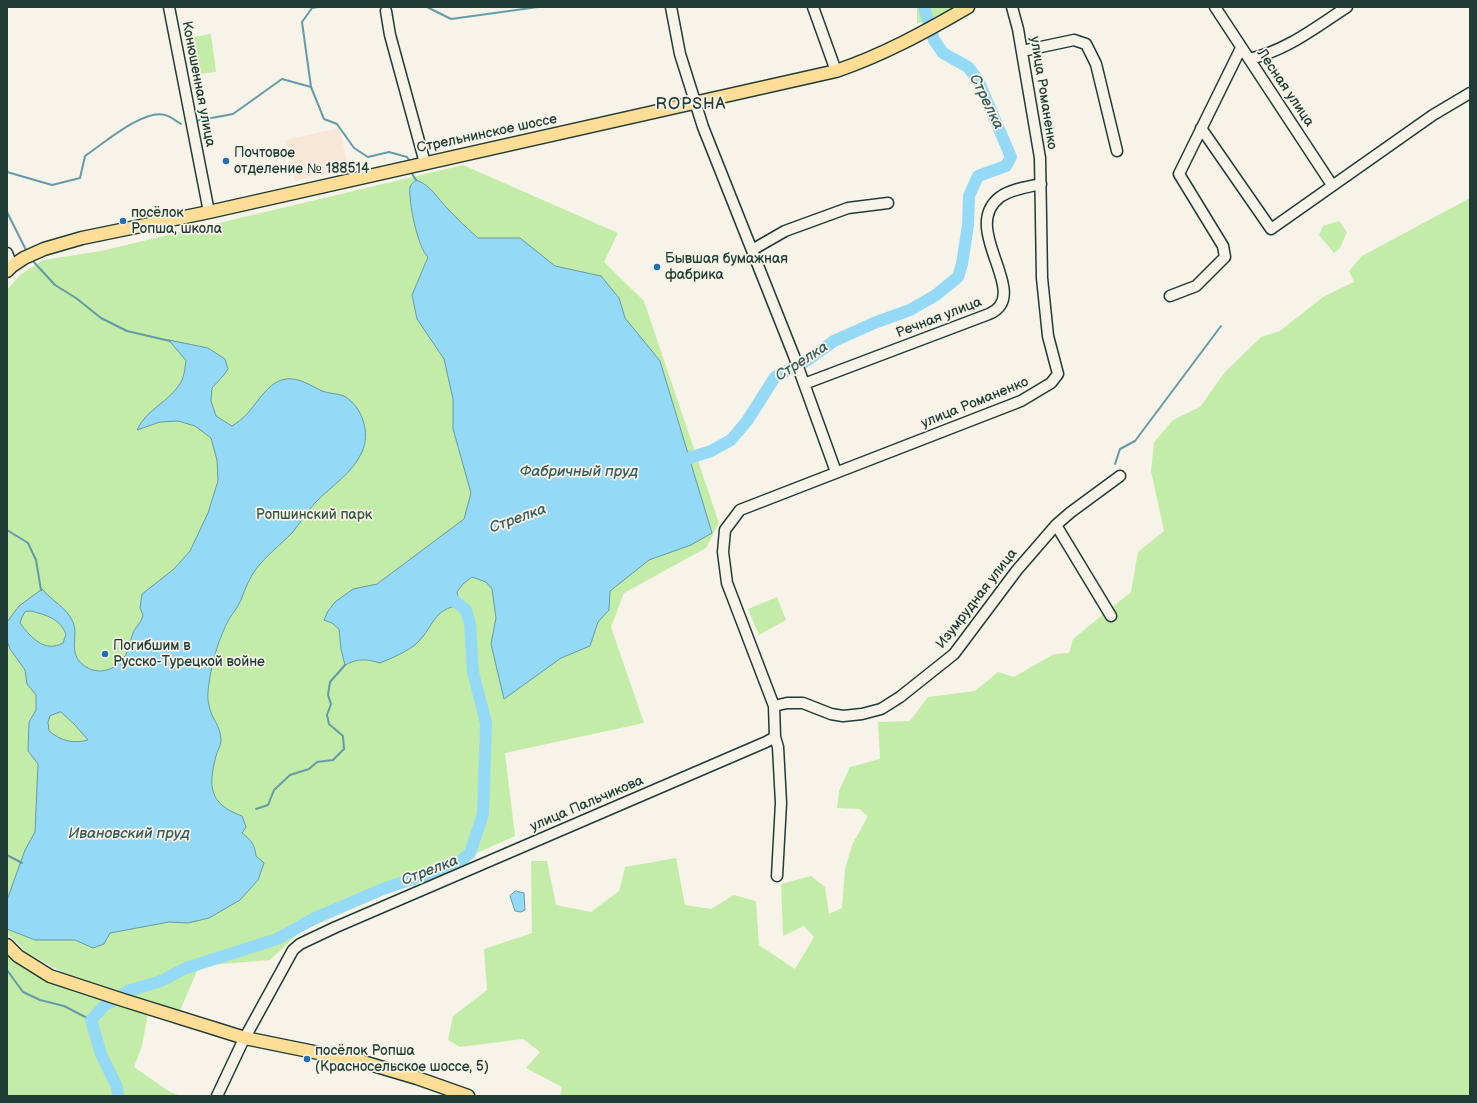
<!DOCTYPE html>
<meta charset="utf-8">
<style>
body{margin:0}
#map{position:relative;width:1477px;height:1103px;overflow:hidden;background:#f7f3e8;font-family:"Balsamiq Sans",sans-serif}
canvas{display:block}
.frame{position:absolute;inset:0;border:8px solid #1f3d34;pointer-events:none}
</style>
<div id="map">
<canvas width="1477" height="1103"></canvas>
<div class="frame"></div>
</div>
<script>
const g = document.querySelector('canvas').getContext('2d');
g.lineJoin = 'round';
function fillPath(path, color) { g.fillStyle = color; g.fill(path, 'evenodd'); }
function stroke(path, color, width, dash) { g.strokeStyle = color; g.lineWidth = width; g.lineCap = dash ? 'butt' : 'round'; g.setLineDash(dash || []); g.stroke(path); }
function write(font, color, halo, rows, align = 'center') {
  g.font = font + ' "Balsamiq Sans",sans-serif'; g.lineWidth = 3.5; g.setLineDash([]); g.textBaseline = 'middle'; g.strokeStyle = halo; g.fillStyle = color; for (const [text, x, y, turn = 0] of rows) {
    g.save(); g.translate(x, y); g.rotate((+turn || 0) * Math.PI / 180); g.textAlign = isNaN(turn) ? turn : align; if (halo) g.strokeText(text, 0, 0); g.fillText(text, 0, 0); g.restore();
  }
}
const built = new Path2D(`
 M 339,128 L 349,168 L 295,181 L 285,140 Z`);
const green = new Path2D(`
 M 917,7 L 956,7 L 944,14 L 917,24 Z
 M 211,34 L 216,72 L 198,74 L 193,37 Z
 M 463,165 L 618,233 L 604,262 L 644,301 L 719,523 L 706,548 L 624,593 L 611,627 L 644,723 L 505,753 L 515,836 L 300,932 L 270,960 L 199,966 L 180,1011 L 62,972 L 27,953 L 7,933 L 7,290 L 20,275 L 43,260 L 101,251 Z
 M 1470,198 L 1470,1096 L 560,1096 L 562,1087 L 526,1068 L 540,1052 L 523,1039 L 460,1047 L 448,1040 L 453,1016 L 487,990 L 484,949 L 532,933 L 531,861 L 547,861 L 556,905 L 591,912 L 619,891 L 625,867 L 676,858 L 685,905 L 711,909 L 734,895 L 756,901 L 759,945 L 795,969 L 814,937 L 804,926 L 783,936 L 781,884 L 811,876 L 825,887 L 829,914 L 842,908 L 845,869 L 852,845 L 868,816 L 859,809 L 837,808 L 839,791 L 850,767 L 880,759 L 878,722 L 910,721 L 928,697 L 975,691 L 998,672 L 1014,677 L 1054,654 L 1069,653 L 1073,639 L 1131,592 L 1138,552 L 1164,531 L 1151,471 L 1154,442 L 1173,420 L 1200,407 L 1225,372 L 1261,337 L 1280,331 L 1323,297 L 1354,282 L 1349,271 L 1362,256 Z
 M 1339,221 L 1347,232 L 1340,248 L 1334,253 L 1319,235 L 1323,226 Z
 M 777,597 L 786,620 L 759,635 L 748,609 Z
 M 7,954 C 44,989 100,1000 148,1013 L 142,1046 L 134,1067 L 170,1092 L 181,1096 L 7,1096 Z`);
const water = new Path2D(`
 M 416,180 C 431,185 437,198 448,209 C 457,219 468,229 478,238 L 520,238 L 555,266 L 601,276 L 619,298 L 625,318 L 660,361 L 712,533 L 691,545 L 649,560 L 610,591 L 609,610 L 598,622 L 590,646 L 561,658 L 504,699 L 491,644 L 496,618 L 492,589 L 486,582 L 472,577 L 463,584 L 457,592 L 460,605 C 433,609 434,626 418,642 C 411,650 390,659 380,663 C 367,659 358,658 345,665 L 341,649 L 339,629 L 332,623 L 324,620 L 328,611 L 335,602 L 353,589 L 377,584 L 464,519 L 471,493 L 453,429 L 453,399 L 444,359 L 417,319 L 412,295 L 428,257 C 418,249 408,200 410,187 C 411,184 414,182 416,180 Z
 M 169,340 L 208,348 L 225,359 L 228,369 L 223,376 L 212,388 L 211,401 L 216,416 L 232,426 C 237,423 242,419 247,414 C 257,403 269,381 286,379 C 298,377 312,386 322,391 C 329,394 337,393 344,396 C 362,406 371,433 362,452 C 352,474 332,485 315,503 C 307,512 300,523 292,533 C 280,545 267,555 256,569 C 249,579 245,589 241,600 C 238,607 233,613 229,619 C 219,638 212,661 209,683 C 208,689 207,699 209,705 C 211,719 221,725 221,741 C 221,746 217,751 216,756 C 208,787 209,804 242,816 L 246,827 L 242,833 C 251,840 255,845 256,856 L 264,863 L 258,880 L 240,900 L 209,918 L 188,923 L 169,922 L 110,933 L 104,944 L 93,948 L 75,940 L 35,940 L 7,929 L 7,900 L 25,850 L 35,832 L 38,764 L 28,751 L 29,722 L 36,710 L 36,695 L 27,684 L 25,670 L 10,649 L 7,641 L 7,622 L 19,606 L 42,589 C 51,600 67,608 73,622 C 78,633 71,647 77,658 C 90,677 113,674 125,656 C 130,648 130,640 133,633 C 136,626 142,622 143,615 L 140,608 L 142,594 L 174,569 L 190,551 L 208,513 L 218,481 L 217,460 L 211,438 L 195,426 L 178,421 L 160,422 L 137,430 C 146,409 170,402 181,382 C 184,377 185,368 186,361 ZM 31,611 C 47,615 60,619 66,634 L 63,643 C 45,653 31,638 20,623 L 22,617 L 25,612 ZM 61,712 L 75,725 L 88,740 C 73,744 61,741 49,731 L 48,722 L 50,716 Z
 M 516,891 L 524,893 L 525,910 L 521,912 L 515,911 L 510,896 Z`);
const stream = new Path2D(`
 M 427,7 L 451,19 L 538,7
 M 311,87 L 324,119 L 337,124 L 354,148 L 368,157 L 389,152 L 407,157 L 409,160
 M 195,121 L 233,114 L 282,79 L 311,87 L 302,22 L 312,8 L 318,7
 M 7,172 L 52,185 L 80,178 L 85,156 C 103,144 143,109 165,115 C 170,116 176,121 181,124
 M 411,172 L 416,180
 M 7,212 L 27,252
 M 31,259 L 55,285 L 76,298 L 101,318 L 127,331 L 170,341
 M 1115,464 L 1120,449 L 1135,441 L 1221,326
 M 7,530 L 28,543 L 36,560 L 41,590
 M 256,809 L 268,805 L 274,790 L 290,775 L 309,769 L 317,762 L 333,760 L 344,749 L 343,736 L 329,724 L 327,715 L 331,704 L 328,695 L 330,682 L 345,665
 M 7,855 L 22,863
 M 7,970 L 23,992 L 40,1000 L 64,1006 L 91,1020`);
const river = new Path2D(`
 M 674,463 L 711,451 L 731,440 L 747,421 L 775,377 L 806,361 L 834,341 L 874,323 L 910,310 L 936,295 L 958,277 L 962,264 L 968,225 L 969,196 L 978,176 L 1006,166 L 1011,157 L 978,80 L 968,67 L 943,53 L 934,40 L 924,7
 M 118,1096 L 117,1087 L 101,1054 L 91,1020 L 104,1006 L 128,991 L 161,981 L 186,968 L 277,939 L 315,918 L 383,889 L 457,864 L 470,853 L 483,814 L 486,723 L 473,672 L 470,624 L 466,610 L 447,595`);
const minor = new Path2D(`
 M 169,7 L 209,212
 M 671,7 L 680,54 L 703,127 L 794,356 L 836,472
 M 813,7 L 836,71
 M 1215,7 L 1332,185
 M 386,11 L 390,35 L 425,163
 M 1022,51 L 1074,40 L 1086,44 L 1096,64 L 1117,151
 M 1249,59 C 1286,51 1316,27 1347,7
 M 1201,128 L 1271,229 L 1433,115 L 1470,93
 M 752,250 L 785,231 L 848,208 L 888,203
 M 7,253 L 12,266
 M 1170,296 L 1196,286 L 1225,257 L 1223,246 L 1179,174 L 1241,48
 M 804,384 L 989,314 C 1034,295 958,229 1000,197 C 1011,189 1028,187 1041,184
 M 1056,525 L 1111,616
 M 774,706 L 787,703 L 803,703 L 831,714 L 843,716 L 862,714 L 881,709 L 900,697 L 954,654 L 1017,570 L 1056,525 L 1071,512 L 1120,476
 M 775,737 L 778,747 L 781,803 L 777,876
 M 217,1096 L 242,1043 L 293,950 L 300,944 L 336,927 L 766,742 L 775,737 L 774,706 L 727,583 L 723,552 L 725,530 L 740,510 L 1021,401 L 1051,383 L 1058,374 L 1048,336 L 1042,278 L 1040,158 L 1018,29 L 1012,7`);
const major = new Path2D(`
 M 7,271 L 12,266 L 24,258 L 44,249 L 82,238 L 209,212 L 836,71 C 883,55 925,32 968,7
 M 7,945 L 18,956 L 50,976 L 123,1000 L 245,1038 L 363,1062 L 417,1078 L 468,1096`);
const markers = [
 [226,161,4,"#1f6fb2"],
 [123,221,4,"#1f6fb2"],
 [657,267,4,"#1f6fb2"],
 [105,654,4,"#1f6fb2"],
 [307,1059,4,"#1f6fb2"]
];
const streetNames = [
 ["Конюшенная улица",198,84,79],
 ["Лесная улица",1285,88,56],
 ["улица Романенко",1043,93,81],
 ["Стрельнинское шоссе",487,134,-12],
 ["Речная улица",939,318,-21],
 ["улица Романенко",975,403,-22],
 ["Изумрудная улица",977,599,-52],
 ["улица Пальчикова",587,804,-23]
];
const poiNames = [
 ["Почтовое",234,153],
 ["отделение № 188514",234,169],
 ["посёлок",131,213],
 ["Ропша, школа",131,229],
 ["Бывшая бумажная",665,259],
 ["фабрика",665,275],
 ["Погибшим в",113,646],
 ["Русско-Турецкой войне",113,662],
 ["посёлок Ропша",315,1051],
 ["(Красносельское шоссе, 5)",315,1067]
];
const parkNames = [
 ["Ропшинский парк",314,515]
];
const waterNames = [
 ["Стрелка",986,102,64],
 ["Стрелка",802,362,-33],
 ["Фабричный пруд",579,472],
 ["Стрелка",518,519,-20],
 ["Ивановский пруд",129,834],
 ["Стрелка",430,871,-21]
];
const quarterNames = [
 ["ROPSHA",691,105]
];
fillPath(built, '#f8e6d6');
fillPath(green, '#c2eca8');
fillPath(water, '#94d9f6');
stroke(water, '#659ba8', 1);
stroke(stream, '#659ba8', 2);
stroke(river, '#94d9f6', 12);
stroke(minor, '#1f3d34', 13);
stroke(major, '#1f3d34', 15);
stroke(minor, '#f7f3e8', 10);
stroke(major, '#fedd96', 12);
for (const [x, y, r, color] of markers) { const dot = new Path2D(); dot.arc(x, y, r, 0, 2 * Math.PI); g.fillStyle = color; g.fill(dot); stroke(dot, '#f7f3e8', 1.5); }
write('14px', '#1f3d34', '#f7f3e8', streetNames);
write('14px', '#1f3d34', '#f7f3e8', poiNames, 'left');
write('14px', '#375745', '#f7f3e8', parkNames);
write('italic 15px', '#365c5b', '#f7f3e8', waterNames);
g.letterSpacing = '1px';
write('16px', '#1f3d34', '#f7f3e8', quarterNames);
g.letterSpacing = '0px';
</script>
